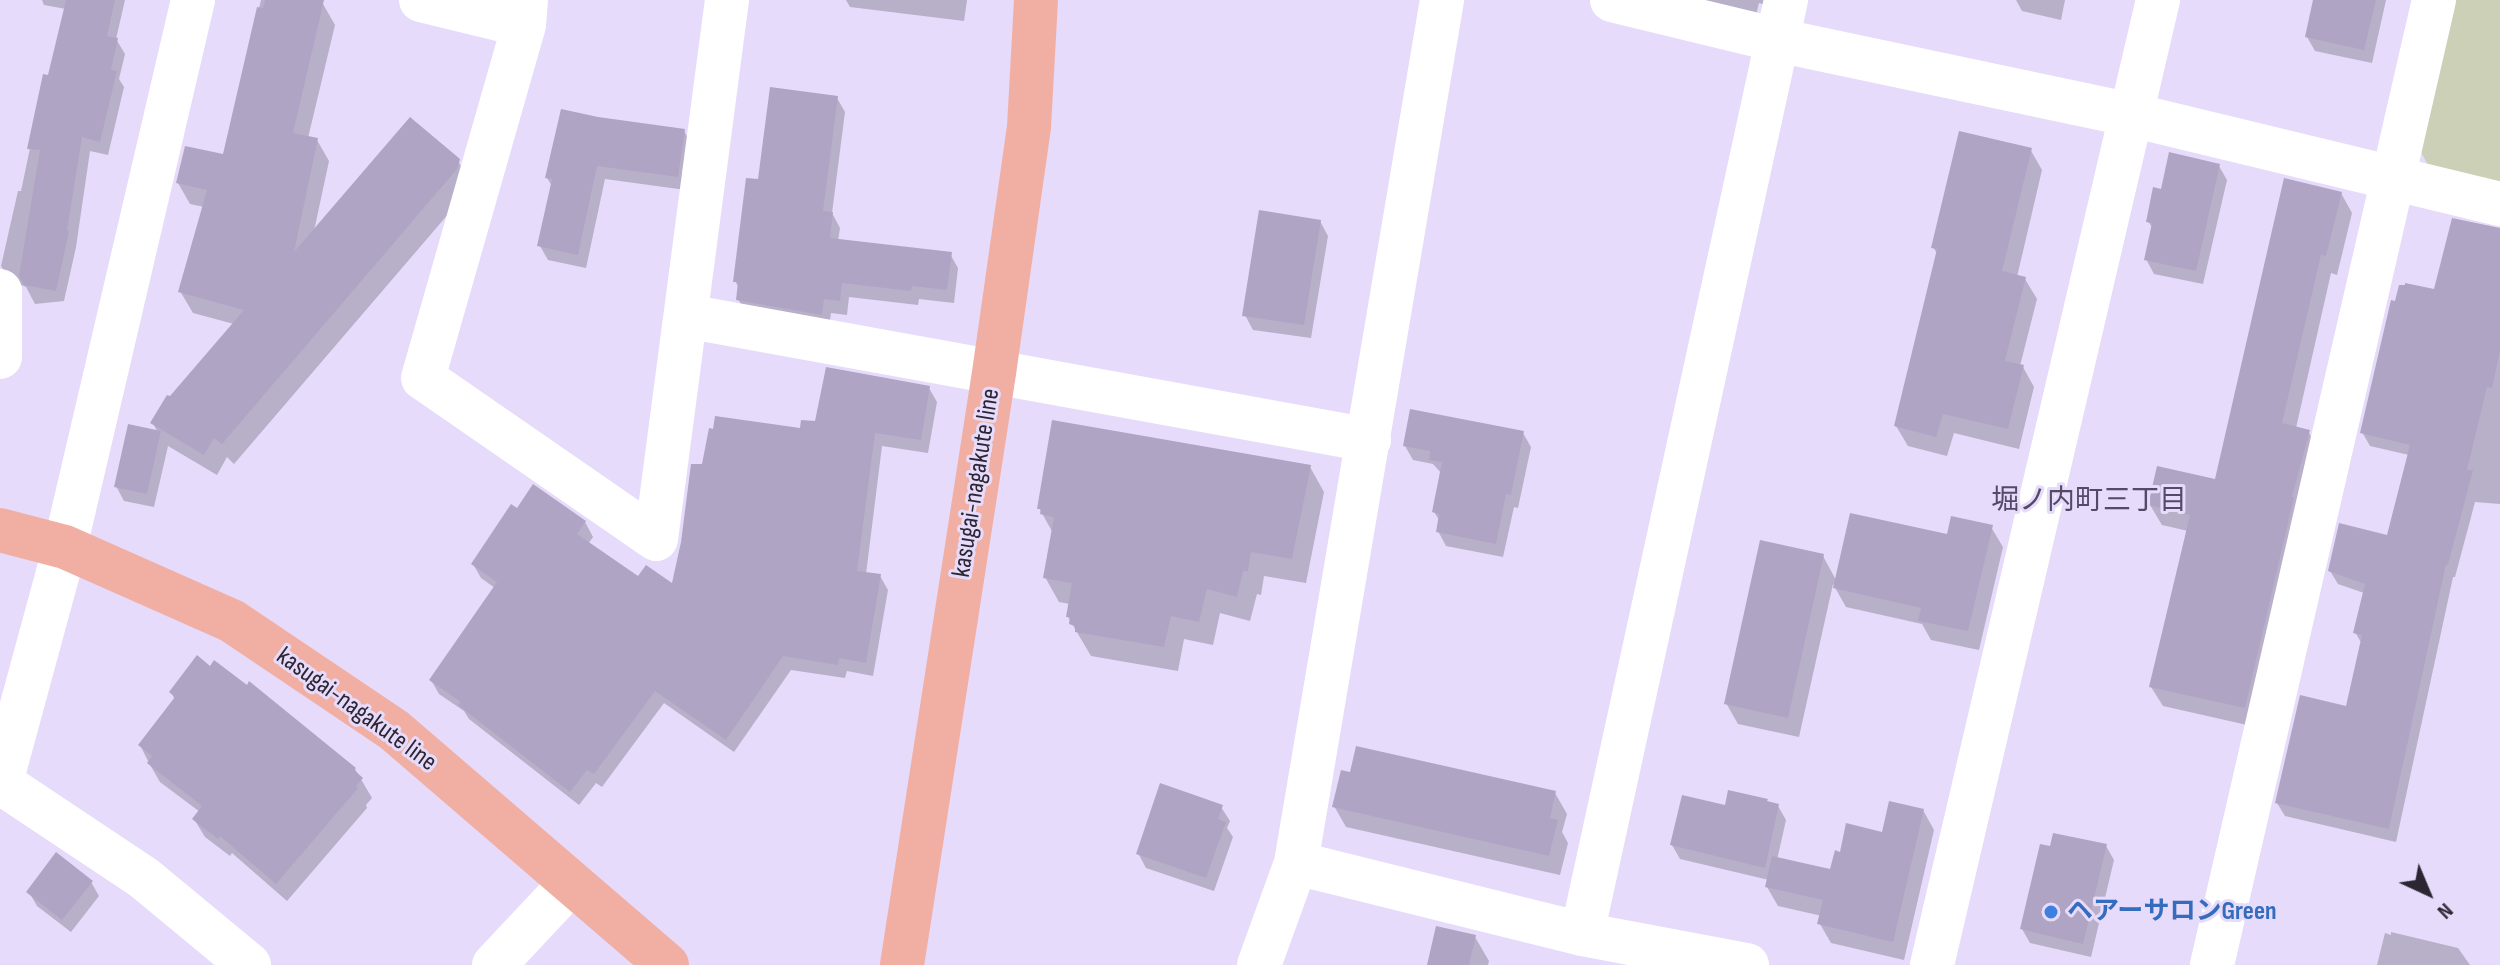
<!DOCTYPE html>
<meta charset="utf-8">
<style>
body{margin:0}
#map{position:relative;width:2500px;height:965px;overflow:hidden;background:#e6dbfb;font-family:"Sofia Sans Condensed",sans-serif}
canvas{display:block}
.north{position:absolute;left:2388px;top:853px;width:80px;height:80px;-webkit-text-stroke:6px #e6dbfb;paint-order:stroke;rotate:136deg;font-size:22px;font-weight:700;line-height:32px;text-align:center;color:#2b2632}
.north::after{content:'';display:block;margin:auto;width:28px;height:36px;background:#2b2632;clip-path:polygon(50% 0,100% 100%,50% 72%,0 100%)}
</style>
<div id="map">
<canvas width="2500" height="965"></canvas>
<div class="north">N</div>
</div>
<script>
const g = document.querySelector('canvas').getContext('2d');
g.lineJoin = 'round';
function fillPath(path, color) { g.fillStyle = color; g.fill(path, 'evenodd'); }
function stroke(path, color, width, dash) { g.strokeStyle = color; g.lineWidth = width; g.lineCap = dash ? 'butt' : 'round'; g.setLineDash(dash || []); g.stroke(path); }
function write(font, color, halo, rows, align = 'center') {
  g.font = font + ' "Sofia Sans Condensed","Noto Sans JP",sans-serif'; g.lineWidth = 6; g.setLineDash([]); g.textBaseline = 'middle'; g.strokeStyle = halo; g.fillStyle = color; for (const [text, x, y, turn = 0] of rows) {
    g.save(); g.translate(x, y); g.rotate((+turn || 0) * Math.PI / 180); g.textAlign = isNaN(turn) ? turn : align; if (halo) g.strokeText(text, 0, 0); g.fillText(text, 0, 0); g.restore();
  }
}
const green = new Path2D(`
 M 2454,0 L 2500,0 L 2500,183 L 2429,167 L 2420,150 Z`);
const shadow = new Path2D(`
 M 42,0 L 125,0 L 116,39 L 125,54 L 119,79 L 124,87 L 108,155 L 90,151 L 76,247 L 64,301 L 35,304 L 26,287 L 10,280 L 1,266 L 18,191 L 21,191 L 45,77 L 50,78 L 66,9 L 44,5 Z
 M 261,0 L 307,0 L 323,4 L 335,25 L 308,138 L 317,140 L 329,161 L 314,231 L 458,161 L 470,182 L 468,191 L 234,464 L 227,457 L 217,475 L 168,446 L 154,507 L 124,501 L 116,486 L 158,433 L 153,423 L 170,399 L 234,324 L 193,313 L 180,291 L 204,207 L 190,204 L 178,183 L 224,156 Z
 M 846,0 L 967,0 L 964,21 L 850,7 Z
 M 1685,0 L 1767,0 L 1766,5 L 1759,3 L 1756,15 Z
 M 2016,0 L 2065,0 L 2061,20 L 2022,11 Z
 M 2315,0 L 2386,0 L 2372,63 L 2315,51 L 2307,37 Z
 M 837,98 L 845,112 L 832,213 L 840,228 L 838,241 L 950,254 L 958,268 L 954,303 L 919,299 L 918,305 L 849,297 L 847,315 L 831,313 L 829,328 L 746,313 L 738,299 L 739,288 L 735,281 L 760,181 Z
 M 684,131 L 692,145 L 686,190 L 605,179 L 586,268 L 548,260 L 540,246 L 552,186 L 547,178 Z
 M 2030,149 L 2042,170 L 2017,277 L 2025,279 L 2037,299 L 2020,366 L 2023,367 L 2034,387 L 2019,449 L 1954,433 L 1947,456 L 1908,446 L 1896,426 L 1938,255 L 1933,247 Z
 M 2219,166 L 2227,180 L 2203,284 L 2154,274 L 2146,259 L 2153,229 L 2148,221 L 2163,191 Z
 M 2341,193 L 2352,213 L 2337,275 L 2331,273 L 2296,428 L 2308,431 L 2319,451 L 2256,727 L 2163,706 L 2151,687 L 2188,531 L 2162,525 L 2150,505 L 2216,482 Z
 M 1320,221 L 1328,236 L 1311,338 L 1253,330 L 1245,315 Z
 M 2500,230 L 2500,504 L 2475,502 L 2455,577 L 2453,577 L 2396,842 L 2285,816 L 2277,803 L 2347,708 L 2362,644 L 2355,632 L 2364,593 L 2338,584 L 2330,571 L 2388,538 L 2409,455 L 2370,446 L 2362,432 L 2436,291 Z
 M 929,388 L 937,402 L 928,453 L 882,446 L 866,574 L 880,576 L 888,590 L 873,676 L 847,671 L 845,678 L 791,670 L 734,752 L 664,703 L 602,787 L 596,783 L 579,805 L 469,719 L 464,711 L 439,694 L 431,680 L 495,588 L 481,578 L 473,564 L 518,510 L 585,522 L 593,537 L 588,544 L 639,578 L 673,586 L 704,467 L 816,424 Z
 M 1523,433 L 1531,447 L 1518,508 L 1514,507 L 1503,557 L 1446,546 L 1438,531 L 1440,521 L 1434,512 L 1442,474 L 1433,464 L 1413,460 L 1405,446 Z
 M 1310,467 L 1324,492 L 1306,583 L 1264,576 L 1261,595 L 1257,594 L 1250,621 L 1220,613 L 1213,645 L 1184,639 L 1178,671 L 1091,656 L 1068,617 L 1070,604 L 1059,602 L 1045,577 L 1053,533 L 1039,508 Z
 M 1991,527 L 2003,547 L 1979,650 L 1931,640 L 1922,624 L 1846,607 L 1833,584 L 1799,737 L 1738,724 L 1726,703 L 1823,556 L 1836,580 Z
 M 171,692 L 355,769 L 372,798 L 366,805 L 367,808 L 287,901 L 232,853 L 230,856 L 205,837 L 194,819 L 200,812 L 160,782 L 149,763 L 140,745 L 175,700 Z
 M 1555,793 L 1567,814 L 1562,832 L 1568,843 L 1560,875 L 1346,827 L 1334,806 Z
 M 1778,806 L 1786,820 L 1777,860 L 1832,871 L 1842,854 L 1884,834 L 1923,810 L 1934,830 L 1904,960 L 1831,943 L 1820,924 L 1822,916 L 1778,906 L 1767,887 L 1769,880 L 1680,859 L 1672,845 L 1726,808 Z
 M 1221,807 L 1230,821 L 1227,828 L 1233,837 L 1214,891 L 1146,868 L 1138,853 Z
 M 2106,846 L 2114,860 L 2091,957 L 2030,943 L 2022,929 Z
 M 91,882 L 99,896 L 71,932 L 37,906 L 29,892 Z
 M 2391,932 L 2458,948 L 2470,965 L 2377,965 L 2385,933 L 2391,935 Z
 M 1475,937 L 1489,961 L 1488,965 L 1429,965 Z`);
const building = new Path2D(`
 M 66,0 L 115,0 L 107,36 L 118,38 L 111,70 L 117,71 L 100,142 L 82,137 L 67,230 L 69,231 L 56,291 L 24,285 L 19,276 L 40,150 L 27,149 L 43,74 L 48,75 Z
 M 265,0 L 324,0 L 293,133 L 318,138 L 294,252 L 410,117 L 460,159 L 457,169 L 222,444 L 214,438 L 204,455 L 150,423 L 167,395 L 170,396 L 244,310 L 178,292 L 207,190 L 176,183 L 185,146 L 223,154 L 257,7 L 263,8 Z
 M 2313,0 L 2376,0 L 2364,50 L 2305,37 Z
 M 770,87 L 838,96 L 823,211 L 833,212 L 830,238 L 952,252 L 947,290 L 912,286 L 911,291 L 842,283 L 840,301 L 824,299 L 822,315 L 736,300 L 738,282 L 733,282 L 746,178 L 758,179 Z
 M 561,109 L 598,117 L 685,129 L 678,177 L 597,166 L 578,255 L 537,246 L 552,179 L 545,178 Z
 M 1959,131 L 2032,148 L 2002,271 L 2026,277 L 2005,361 L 2024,365 L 2008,429 L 1943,414 L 1936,437 L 1894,426 L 1937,249 L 1931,248 Z
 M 2169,152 L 2220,164 L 2196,271 L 2144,260 L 2152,223 L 2146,222 L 2153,187 L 2161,189 Z
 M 2284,178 L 2342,192 L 2326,256 L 2321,255 L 2282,423 L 2310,430 L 2292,497 L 2294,497 L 2245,708 L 2149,687 L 2190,515 L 2148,505 L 2157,466 L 2215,479 Z
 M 1259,210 L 1321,220 L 1304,325 L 1242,316 Z
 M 2452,218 L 2500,228 L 2500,351 L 2492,388 L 2487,387 L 2467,470 L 2473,470 L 2448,565 L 2446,564 L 2389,829 L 2275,803 L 2300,695 L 2346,706 L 2362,635 L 2353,633 L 2365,584 L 2328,571 L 2339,523 L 2387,535 L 2410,445 L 2360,433 L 2391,300 L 2395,301 L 2399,285 L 2405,285 L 2405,283 L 2434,289 Z
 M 826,367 L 930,386 L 921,440 L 875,433 L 857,571 L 881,574 L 866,663 L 839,658 L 838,665 L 783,656 L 726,740 L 655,691 L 594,774 L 587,770 L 570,792 L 458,705 L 461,702 L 429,680 L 497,582 L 471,564 L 511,504 L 517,508 L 533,484 L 586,521 L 577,534 L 638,576 L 646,565 L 672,583 L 681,542 L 691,464 L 702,464 L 709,428 L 713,429 L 715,416 L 800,428 L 801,420 L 815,421 Z
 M 1410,409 L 1524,431 L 1511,495 L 1506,494 L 1496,544 L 1436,532 L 1439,514 L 1432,512 L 1442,462 L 1429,460 L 1430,451 L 1403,446 Z
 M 1052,420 L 1311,465 L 1292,559 L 1251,552 L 1248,571 L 1243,571 L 1237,597 L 1207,589 L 1199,622 L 1171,616 L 1164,647 L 1075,632 L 1075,626 L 1069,624 L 1070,617 L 1066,617 L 1072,583 L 1043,578 L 1054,517 L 1040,514 L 1041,509 L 1037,509 Z
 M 128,424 L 161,431 L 147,494 L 114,487 Z
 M 1850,513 L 1947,534 L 1951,516 L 1993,525 L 1968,631 L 1918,621 L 1921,608 L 1833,588 Z
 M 1760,540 L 1824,554 L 1788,718 L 1724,704 Z
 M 197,655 L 210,666 L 214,660 L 247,685 L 249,681 L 356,768 L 354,770 L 363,778 L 356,786 L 358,788 L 276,884 L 220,836 L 218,839 L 192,819 L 202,806 L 147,763 L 152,756 L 138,745 L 175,697 L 169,692 Z
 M 1356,746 L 1556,791 L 1550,818 L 1558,820 L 1549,856 L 1332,807 L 1341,770 L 1350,772 Z
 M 1160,783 L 1223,805 L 1218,819 L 1226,822 L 1206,878 L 1136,854 Z
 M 1728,790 L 1768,799 L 1767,801 L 1779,804 L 1765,868 L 1670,845 L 1682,795 L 1725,805 Z
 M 1889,801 L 1924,809 L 1893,942 L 1817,924 L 1823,900 L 1765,887 L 1772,856 L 1830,869 L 1835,850 L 1840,852 L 1846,823 L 1882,832 Z
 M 2053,833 L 2107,844 L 2083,944 L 2020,929 L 2040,844 L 2050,846 Z
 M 56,852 L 93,881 L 62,920 L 26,892 Z
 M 1436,926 L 1476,935 L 1469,965 L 1427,965 Z`);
const minor = new Path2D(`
 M 421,0 L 524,25
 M 526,0 L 524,25 L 423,378 L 656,539 L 727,0
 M 1612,0 L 1777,40 L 2132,115 L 2500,204
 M 0,291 L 0,357
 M 686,316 L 1369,440
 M 0,782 L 144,878 L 249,965
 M 0,786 L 65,547 L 193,0
 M 1296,863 L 1582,934 L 1747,965
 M 1582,934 L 1786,0
 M 494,965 L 571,883
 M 1259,965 L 1296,863 L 1442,0
 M 1932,965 L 2158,0
 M 2212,965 L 2434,0`);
const major = new Path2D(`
 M 0,530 L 65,547 L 232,621 L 394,730 L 667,965
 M 902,965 L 994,373 L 1029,127 L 1036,0`);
const markers = [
 [2051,912,8,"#3f7fe0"]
];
const streetNames = [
 ["kasugai-nagakute line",977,483,-81],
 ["kasugai-nagakute line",356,710,36]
];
const shopNames = [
 ["ヘアーサロンGreen",2067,912]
];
const neighbourhoodNames = [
 ["堀ノ内町三丁目",2089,502]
];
fillPath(green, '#ccd0b7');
fillPath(shadow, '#0003');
fillPath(building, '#afa4c3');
stroke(minor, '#fff', 44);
stroke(major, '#f1afa4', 44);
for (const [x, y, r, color] of markers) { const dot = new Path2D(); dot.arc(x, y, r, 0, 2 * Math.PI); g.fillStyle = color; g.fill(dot); stroke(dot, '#e6dbfb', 3); }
write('26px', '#2b2632', '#e6dbfb', streetNames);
write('bold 26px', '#366cbe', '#e6dbfb', shopNames, 'left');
write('28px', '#544a65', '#e6dbfb', neighbourhoodNames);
</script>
